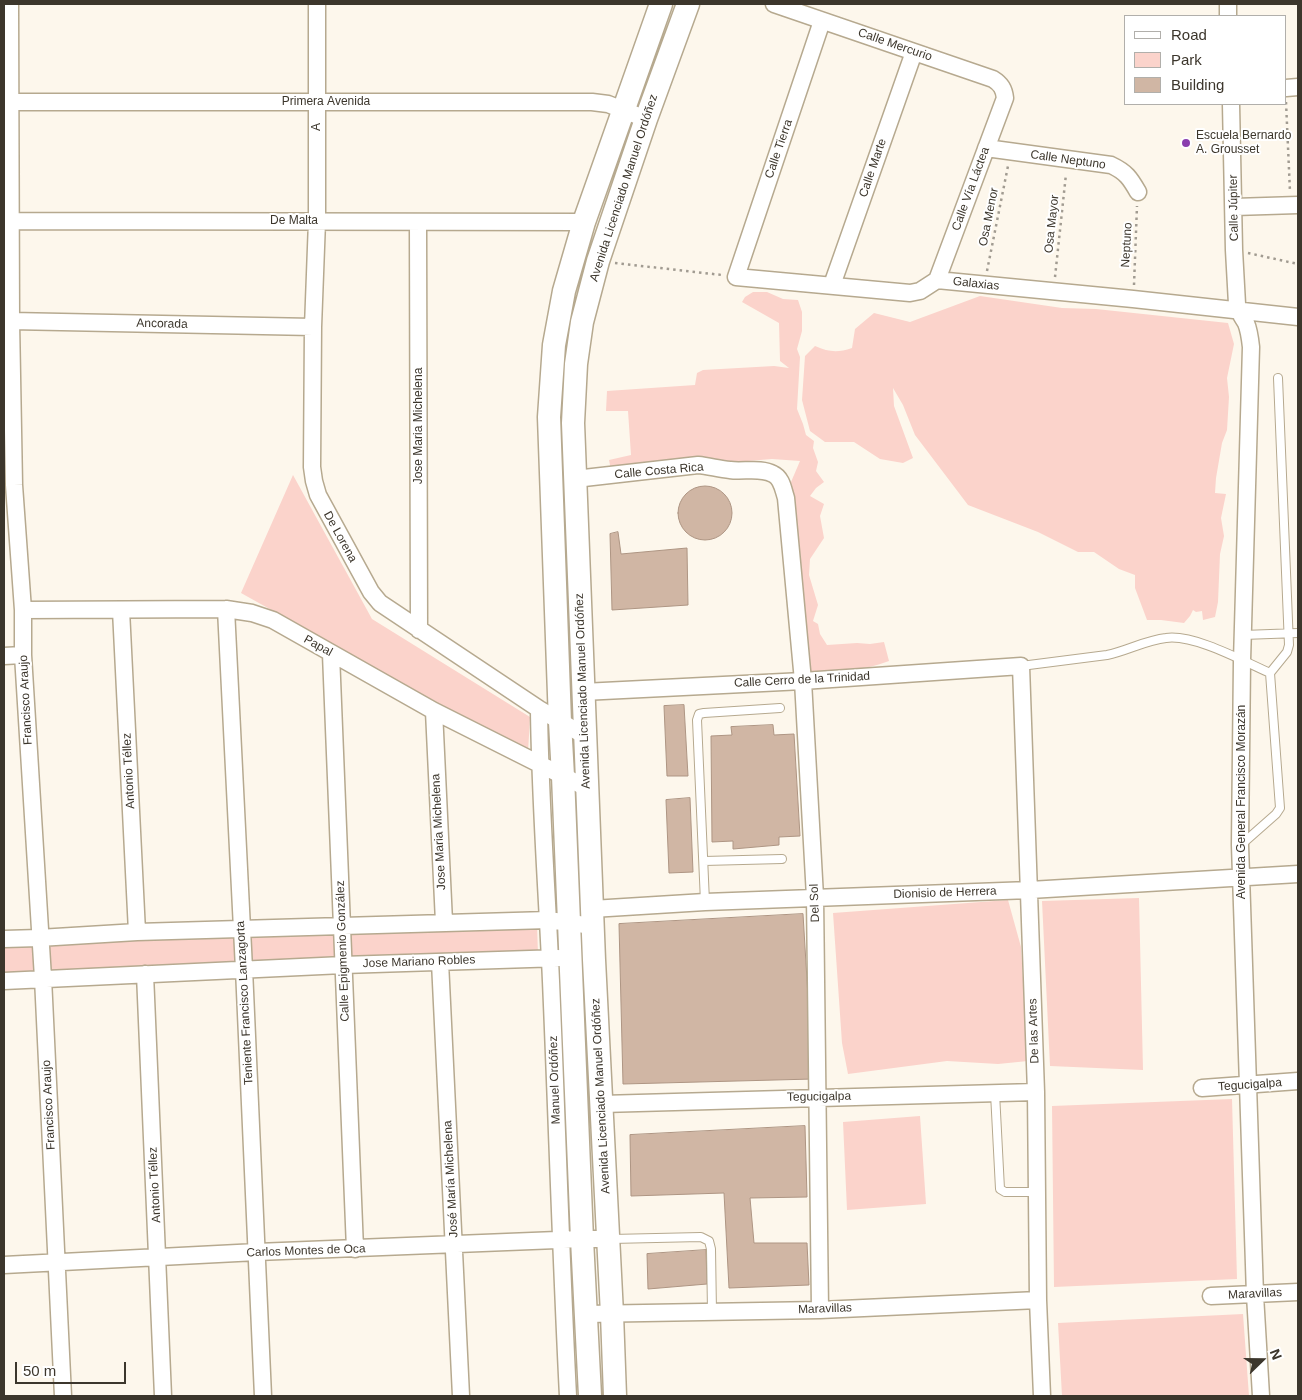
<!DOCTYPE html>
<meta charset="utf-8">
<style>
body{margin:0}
#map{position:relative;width:1302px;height:1400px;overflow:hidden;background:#fdf7ec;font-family:Arial,sans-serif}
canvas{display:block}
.frame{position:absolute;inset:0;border:5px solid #3c362c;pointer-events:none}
.legend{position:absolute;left:1124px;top:15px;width:162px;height:90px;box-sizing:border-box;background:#fff;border:1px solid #b1afab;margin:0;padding:6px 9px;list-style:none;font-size:15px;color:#3c362c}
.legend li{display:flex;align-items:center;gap:10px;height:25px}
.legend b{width:25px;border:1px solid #b1afab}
.north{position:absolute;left:1237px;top:1335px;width:50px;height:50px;-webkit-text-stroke:4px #fff;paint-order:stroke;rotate:68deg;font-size:14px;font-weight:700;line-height:20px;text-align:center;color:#3c362c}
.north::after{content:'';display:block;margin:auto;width:18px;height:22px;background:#3c362c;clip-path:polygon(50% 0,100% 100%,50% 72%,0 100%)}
.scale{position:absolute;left:15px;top:1362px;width:111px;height:22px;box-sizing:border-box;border:2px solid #3c362c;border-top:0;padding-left:6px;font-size:15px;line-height:18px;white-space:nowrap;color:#3c362c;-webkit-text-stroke:4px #fff;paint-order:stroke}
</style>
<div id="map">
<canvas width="1302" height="1400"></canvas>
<div class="frame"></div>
<ul class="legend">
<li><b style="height:6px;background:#fff"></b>Road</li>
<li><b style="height:14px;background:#fbd3cb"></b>Park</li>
<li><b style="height:14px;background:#d0b6a4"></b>Building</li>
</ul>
<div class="north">N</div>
<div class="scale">50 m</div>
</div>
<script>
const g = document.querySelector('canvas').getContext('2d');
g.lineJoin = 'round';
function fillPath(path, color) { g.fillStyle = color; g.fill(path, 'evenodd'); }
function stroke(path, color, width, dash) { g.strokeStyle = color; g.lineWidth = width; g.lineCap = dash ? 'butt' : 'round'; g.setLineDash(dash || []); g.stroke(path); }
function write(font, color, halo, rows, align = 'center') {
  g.font = font + ' Arial,sans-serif'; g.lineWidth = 4; g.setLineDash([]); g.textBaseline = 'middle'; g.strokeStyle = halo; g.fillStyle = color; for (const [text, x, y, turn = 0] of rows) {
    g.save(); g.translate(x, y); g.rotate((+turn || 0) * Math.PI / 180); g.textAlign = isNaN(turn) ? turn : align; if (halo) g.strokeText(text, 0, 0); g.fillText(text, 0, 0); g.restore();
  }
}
const green = new Path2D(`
 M 753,292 L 767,292 L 783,299 L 798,300 L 802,312 L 802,331 L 797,349 L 800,357 L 797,409 L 803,424 L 806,435 L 814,441 L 813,448 L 818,462 L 816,471 L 824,482 L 816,488 L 810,496 L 824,504 L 820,516 L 824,538 L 810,559 L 809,575 L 818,605 L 813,621 L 818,624 L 820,634 L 827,645 L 857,643 L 870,644 L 884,642 L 889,661 C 862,672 832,671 804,673 L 785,488 L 791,482 L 800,461 L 772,459 L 736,462 L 687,463 L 611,470 L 609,460 L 631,455 L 628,411 L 606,411 L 607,391 L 695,385 L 697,373 L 703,370 L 774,366 L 789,368 L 780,361 L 779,323 L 742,302 L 745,297 Z
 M 980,296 L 1062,308 L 1096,309 L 1228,323 L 1234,344 L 1227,378 L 1229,397 L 1227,430 L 1222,443 L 1216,478 L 1215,493 L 1226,494 L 1221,518 L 1224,536 L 1220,554 L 1218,602 L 1215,617 L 1203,620 L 1202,611 L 1196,612 L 1193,610 L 1190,616 L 1184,623 L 1161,620 L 1147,620 L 1135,588 L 1135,575 L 1119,569 L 1094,552 L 1078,552 L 1038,532 L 968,505 L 915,435 L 903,405 L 893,388 L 894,406 L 913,458 L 903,463 L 880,459 L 854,442 L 825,442 L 810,431 L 802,400 L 805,356 L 815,346 C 829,352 837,353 852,348 L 855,329 L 874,313 L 910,322 Z
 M 293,475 L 372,619 L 530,717 L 528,753 L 241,593 Z
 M 1139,898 L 1143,1070 L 1050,1066 L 1042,901 Z
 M 1008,900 L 1021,947 L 1028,1061 L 998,1064 L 947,1061 L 848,1074 L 842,1043 L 833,913 Z
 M 537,925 L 538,954 L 4,977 L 4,946 Z
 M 1232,1099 L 1237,1279 L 1054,1287 L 1052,1106 Z
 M 920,1116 L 926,1204 L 847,1210 L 843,1122 Z
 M 1243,1314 L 1249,1396 L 1062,1396 L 1058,1323 Z`);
const building = new Path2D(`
 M678 513a27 27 0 1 1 54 0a27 27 0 1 1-54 0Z
 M 618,532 L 621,554 L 687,548 L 688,605 L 612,610 L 610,534 Z
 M 684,705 L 688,776 L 667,776 L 664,706 Z
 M 773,725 L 774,735 L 794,734 L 800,836 L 779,837 L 779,845 L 733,849 L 733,841 L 712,842 L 711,736 L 732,735 L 731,727 Z
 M 690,798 L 693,872 L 669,873 L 666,800 Z
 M 803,914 L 813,1079 L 623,1084 L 619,924 Z
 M 805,1126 L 807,1197 L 750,1198 L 754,1243 L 807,1243 L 809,1285 L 729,1288 L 724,1193 L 631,1196 L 630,1135 Z
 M 706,1250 L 707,1284 L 648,1289 L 647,1254 Z`);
const path = new Path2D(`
 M 1286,102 L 1290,192
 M 1248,253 L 1298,264
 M 615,263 L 722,275
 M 987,271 L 1008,166
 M 1055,277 L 1066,174
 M 1134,285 L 1137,206`);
const lane = new Path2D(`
 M 1243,635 L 1298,633
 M 1021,666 L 1107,655 C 1127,651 1146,640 1166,638 C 1194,634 1243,661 1270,673 L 1280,808 L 1276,814 L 1242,844
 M 1270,673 L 1287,652 L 1289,645 L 1278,378
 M 704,861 L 782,859
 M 705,902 L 697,720 L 699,714 L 704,713 L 780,708
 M 995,1093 L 1000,1189 L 1005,1192 L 1037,1192
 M 611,1239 L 701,1237 L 709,1241 L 711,1249 L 712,1312`);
const street = new Path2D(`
 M 10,4 L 11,321 L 14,485 L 23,610 L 23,655 L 43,978 L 63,1396
 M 317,4 L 317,221 L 313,327 L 312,467 L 314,481 L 318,495 L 371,592 L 380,603 L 539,709 L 585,736
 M 774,4 L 993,79 C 1001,84 1004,89 1005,98 L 937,280
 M 1228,4 L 1228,16
 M 822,21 L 736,277 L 910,293 L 920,291 L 937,280 L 1133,299 L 1298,317
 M 1286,88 L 1298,87
 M 4,102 L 592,102 L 608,104 L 646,119
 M 1231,104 L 1234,250 L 1237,304 C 1238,312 1242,316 1246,323 C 1249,330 1250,338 1251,347 L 1242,661 L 1240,845 L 1255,1295 L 1261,1396
 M 986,148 L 1111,165 C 1126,172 1130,178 1138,192
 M 1234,207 L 1298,205
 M 4,221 L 584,222
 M 418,222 L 419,630
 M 832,285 L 914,52
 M 11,321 L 313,327
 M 575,479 L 698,465 C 709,466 719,469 730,470 C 743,472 761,467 773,474 C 782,478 783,489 786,498 L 803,681 L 815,897 L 820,1310
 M 226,609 L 244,969 L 263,1396
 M 23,610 L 226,609 L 252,613 L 273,620 L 434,711 L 587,788
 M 121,610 L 137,932
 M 331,654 L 355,1249
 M 4,656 L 23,655
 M 583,692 L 803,681 L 1021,666 L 1036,1092 L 1038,1300 L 1042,1396
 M 539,709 C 540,800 547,891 551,981 C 557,1120 561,1258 568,1396
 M 434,711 L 444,922
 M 592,909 L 705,902 L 1030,890 L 1298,874
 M 4,939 L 39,938 L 137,932 L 548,920 L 593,926
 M 440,962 L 461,1396
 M 145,974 L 163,1396
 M 4,981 L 343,965 L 561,958
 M 1202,1088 L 1298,1081
 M 602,1104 L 1036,1092
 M 4,1265 L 257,1252 L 582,1239 L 609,1239
 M 1211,1296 L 1298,1292
 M 586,1314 L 820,1310 L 1038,1300`);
const secondary = new Path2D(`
 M 590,1396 L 582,1239 L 563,776 L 560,722 L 549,417 L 554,345 L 564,291 L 584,222 L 661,4
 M 615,1396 L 612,1314 L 594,960 L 573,423 L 576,364 L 582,322 L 598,261 L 646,119 L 688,4`);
const markers = [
 [1186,143,5,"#8a3eaf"]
];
const streetNames = [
 ["Calle Mercurio",895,45,19],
 ["Primera Avenida",326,102],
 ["A",317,127,-90],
 ["Calle Tierra",779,149,-71],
 ["Calle Neptuno",1068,160,8],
 ["Calle Marte",873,168,-71],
 ["Avenida Licenciado Manuel Ordóñez",624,188,-72],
 ["Calle Vía Láctea",971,189,-70],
 ["Calle Júpiter",1234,208,-91],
 ["Osa Menor",989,217,-79],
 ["De Malta",294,221],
 ["Osa Mayor",1052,224,-84],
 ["Neptuno",1127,245,-87],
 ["Galaxias",976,284,6],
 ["Ancorada",162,324,1],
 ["Jose Maria Michelena",419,426,-90],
 ["Calle Costa Rica",659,471,-5],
 ["De Lorena",340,537,61],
 ["Papal",318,646,29],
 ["Calle Cerro de la Trinidad",802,680,-3],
 ["Avenida Licenciado Manuel Ordóñez",583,691,-92],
 ["Francisco Araujo",26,700,-93],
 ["Antonio Téllez",129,771,-93],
 ["Avenida General Francisco Morazán",1242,802,-90],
 ["Jose Maria Michelena",439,832,-93],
 ["Dionisio de Herrera",945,893,-2],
 ["Del Sol",815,903,-92],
 ["Calle Epigmenio González",343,951,-92],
 ["Jose Mariano Robles",419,962,-2],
 ["Teniente Francisco Lanzagorta",245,1003,-93],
 ["De las Artes",1034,1031,-92],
 ["Manuel Ordóñez",555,1080,-92],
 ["Tegucigalpa",1250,1085,-4],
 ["Avenida Licenciado Manuel Ordóñez",601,1096,-93],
 ["Tegucigalpa",819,1097,-1],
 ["Francisco Araujo",49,1105,-93],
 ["José María Michelena",451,1179,-93],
 ["Antonio Téllez",155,1185,-93],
 ["Carlos Montes de Oca",306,1251,-2],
 ["Maravillas",1255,1294,-3],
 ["Maravillas",825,1309,-2]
];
const poiNames = [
 ["Escuela Bernardo",1196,136],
 ["A. Grousset",1196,150]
];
fillPath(green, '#fbd3cb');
fillPath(building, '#d0b6a4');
stroke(building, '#ae9583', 1);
stroke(lane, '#b6a98f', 10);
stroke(street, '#b6a98f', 19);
stroke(secondary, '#b6a98f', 25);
stroke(path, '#a19b91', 2.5, [2.5, 4]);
stroke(lane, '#fff', 8);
stroke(street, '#fff', 16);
stroke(secondary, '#fff', 22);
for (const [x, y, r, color] of markers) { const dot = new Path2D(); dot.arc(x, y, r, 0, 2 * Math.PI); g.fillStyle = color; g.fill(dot); stroke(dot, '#fff', 2); }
write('12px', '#3c362c', '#fff', streetNames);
write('12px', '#3c362c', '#fff', poiNames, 'left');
</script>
